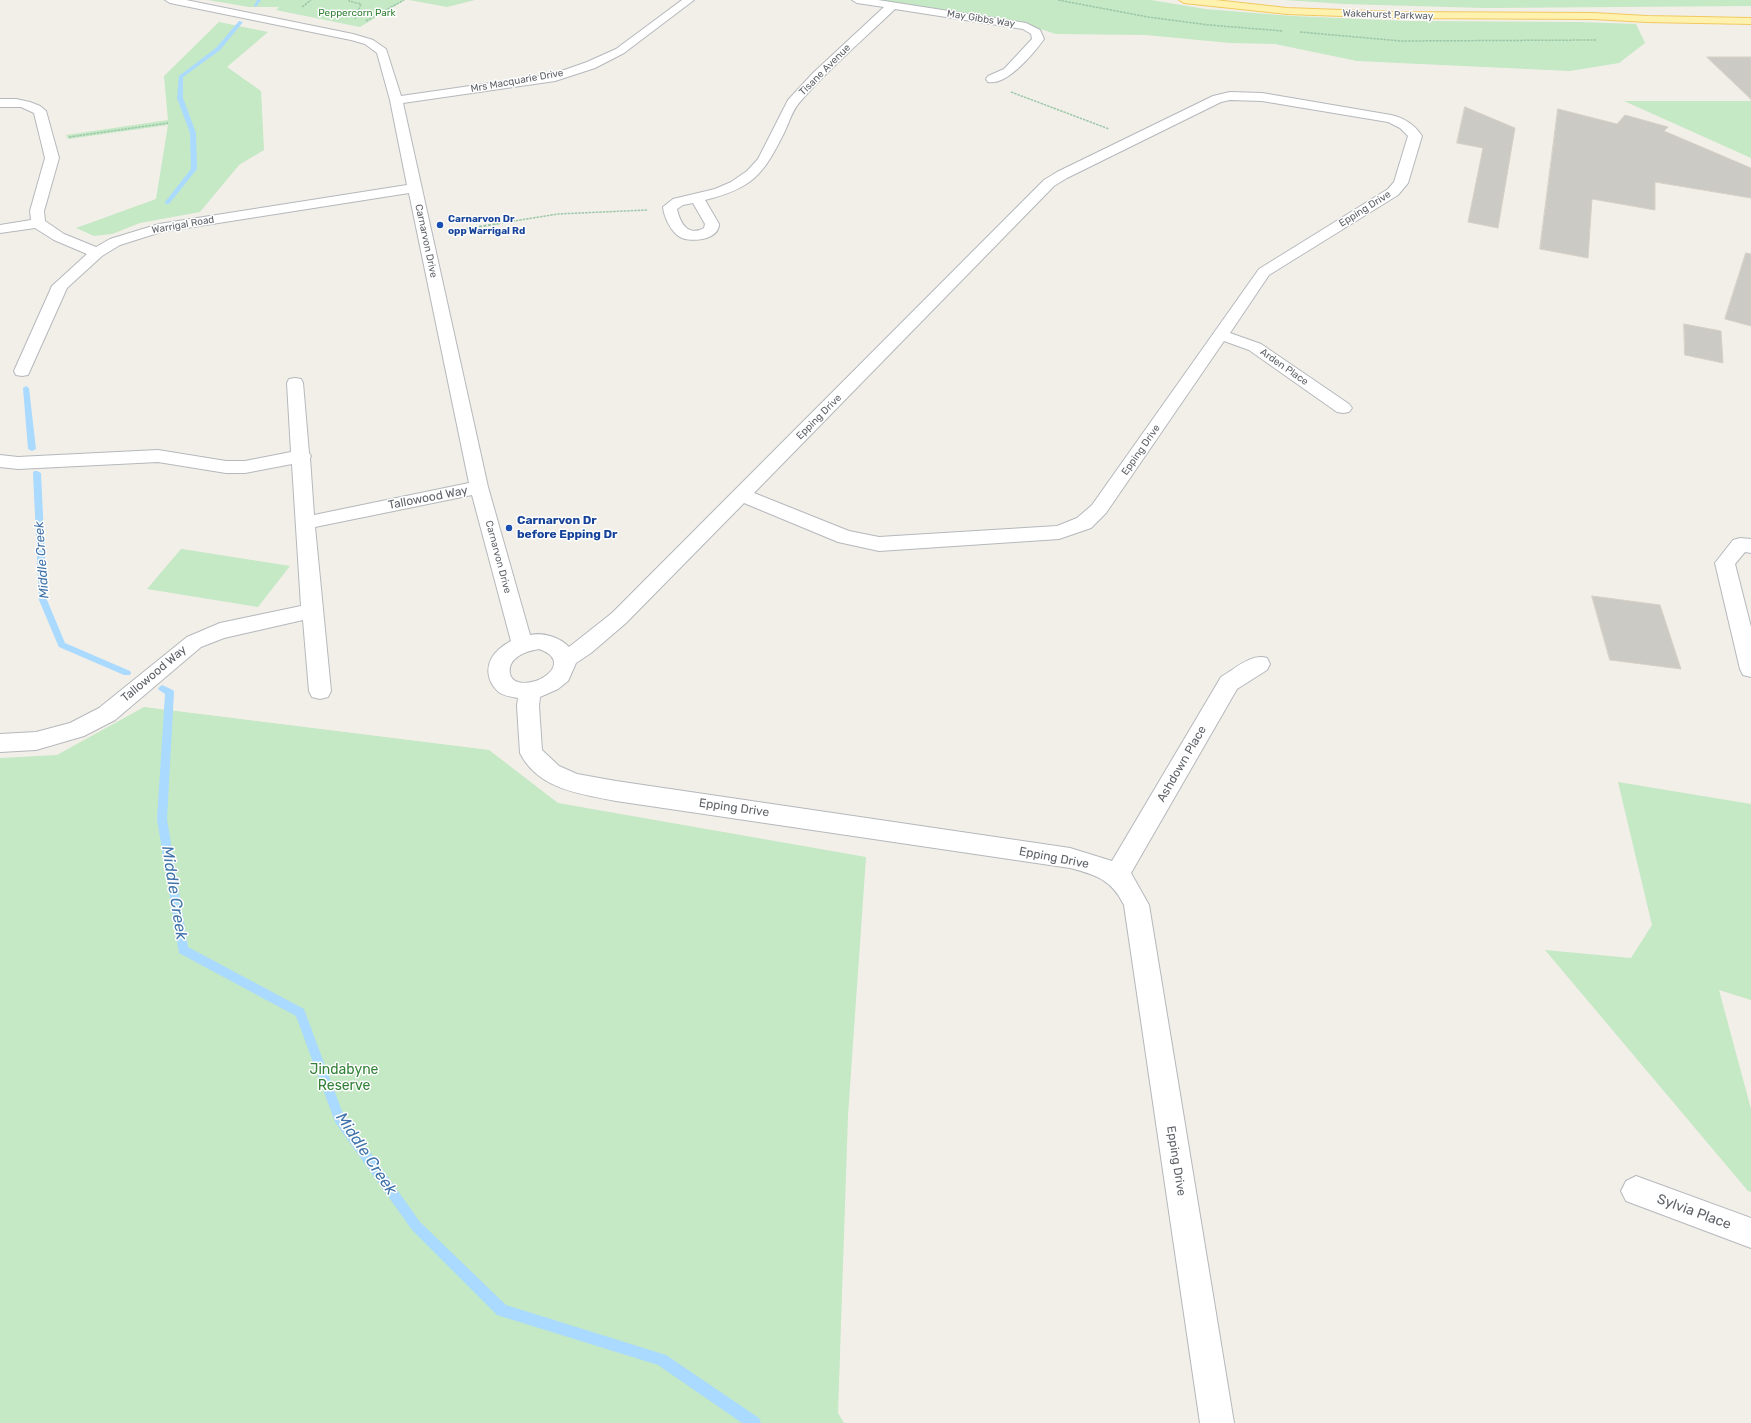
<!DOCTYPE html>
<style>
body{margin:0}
canvas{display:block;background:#f1efe8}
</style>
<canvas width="1751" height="1423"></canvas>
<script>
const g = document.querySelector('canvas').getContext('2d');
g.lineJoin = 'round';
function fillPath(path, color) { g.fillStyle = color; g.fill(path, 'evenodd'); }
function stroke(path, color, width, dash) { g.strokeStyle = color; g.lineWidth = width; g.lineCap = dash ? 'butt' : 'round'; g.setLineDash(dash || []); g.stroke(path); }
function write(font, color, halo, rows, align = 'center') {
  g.font = font + ' Rubik,sans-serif'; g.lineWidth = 3; g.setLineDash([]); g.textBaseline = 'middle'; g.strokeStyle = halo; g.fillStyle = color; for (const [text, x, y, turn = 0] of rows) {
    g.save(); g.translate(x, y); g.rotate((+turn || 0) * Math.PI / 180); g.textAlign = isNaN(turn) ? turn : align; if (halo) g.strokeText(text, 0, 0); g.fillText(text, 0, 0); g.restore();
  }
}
const green = new Path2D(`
 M 208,0 L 405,0 L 360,27 L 276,10 L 279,7 L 249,7 Z
 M 409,0 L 475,0 L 447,7 Z
 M 879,0 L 1151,0 L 1205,9 L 1292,16 L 1407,21 L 1579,22 L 1636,24 L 1645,43 L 1619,63 L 1570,71 L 1357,61 L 1275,44 L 1230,43 L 1146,35 L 1056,34 L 1025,24 Z
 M 1284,0 L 1751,0 L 1751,6 L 1484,8 L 1344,4 Z
 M 219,22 L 268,32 L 227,67 L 261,91 L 264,150 L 239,165 L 200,212 L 140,223 L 112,234 L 94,236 L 76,228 L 156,199 L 168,125 L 68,139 L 66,135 L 168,120 L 164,76 Z
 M 1624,101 L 1751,101 L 1751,158 Z
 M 181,549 L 182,549 L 290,566 L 258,607 L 147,589 Z
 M 144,707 L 489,750 L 558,803 L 866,857 L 848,1115 L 838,1413 L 844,1423 L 0,1423 L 0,758 L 57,755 Z
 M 1618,782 L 1751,804 L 1751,1000 L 1719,990 L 1751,1109 L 1751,1192 L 1748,1191 L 1545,950 L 1631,958 L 1652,925 Z`);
const stream = new Path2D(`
 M 257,0 L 261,0 L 256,7 L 254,6 Z
 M 239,21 L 243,22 L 220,50 L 183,77 L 183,98 L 196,133 L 197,169 L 169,204 L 165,204 L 165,202 L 191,169 L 190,133 L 177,98 L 179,76 L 216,48 Z
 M 26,386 L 29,388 L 36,449 L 32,451 L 28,449 L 23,388 Z
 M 34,471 L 37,471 L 41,473 L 47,600 L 65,643 L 130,671 L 131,673 L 130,675 L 124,675 L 59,647 L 58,645 L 39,600 L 33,473 Z
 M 162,685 L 173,690 L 174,692 L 167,819 L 188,947 L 304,1009 L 343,1114 L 420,1222 L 506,1305 L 666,1355 L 759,1418 L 761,1423 L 742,1423 L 658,1365 L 497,1315 L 412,1230 L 335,1122 L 296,1016 L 179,953 L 157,819 L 165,694 L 159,690 L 158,688 Z`);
const building = new Path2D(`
 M 1707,57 L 1751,57 L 1751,99 Z
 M 1465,107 L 1515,128 L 1498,228 L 1468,222 L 1483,148 L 1457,143 Z
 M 1558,109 L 1617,124 L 1625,115 L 1668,127 L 1664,131 L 1751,168 L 1751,198 L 1655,182 L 1655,210 L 1592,199 L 1588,258 L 1540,249 Z
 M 1746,253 L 1751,254 L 1751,326 L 1725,319 Z
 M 1684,324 L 1721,331 L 1723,363 L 1685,355 Z
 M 1592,596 L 1660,605 L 1681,669 L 1610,660 Z`);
const pathFar1 = new Path2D(`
 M 350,0 L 349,1 L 361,4 L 355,19
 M 1058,0 L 1148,17 L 1209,25 L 1283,31
 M 302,7 L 311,0
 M 366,21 L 404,0
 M 1300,32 L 1401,41 L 1597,40
 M 1011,92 L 1109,129
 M 69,137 L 168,123
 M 495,224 L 558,214 L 647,210`);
const path = new Path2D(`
 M 448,232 L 501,223`);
const minor = new Path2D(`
 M 165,0 L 186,0 L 353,34 L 373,40 L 386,49 L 401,96 L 553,74 L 587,62 L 616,49 L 682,0 L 694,0 L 624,53 L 595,68 L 555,81 L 403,103 L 488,487 L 530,635 C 543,632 560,637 569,647 L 612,613 L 1044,180 L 1057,172 L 1213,96 L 1230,92 L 1262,93 L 1391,115 C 1404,118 1414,124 1422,136 L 1408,183 L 1398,195 L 1269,275 L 1230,333 L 1261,344 L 1349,404 L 1352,408 L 1349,412 L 1343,413 L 1337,412 L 1249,350 L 1224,341 L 1106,513 L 1091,528 L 1059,539 L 879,551 L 838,542 L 744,503 L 626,623 L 591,653 L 576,663 L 568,681 L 558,689 L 540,697 L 539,706 L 542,750 L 559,766 L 577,774 L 616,781 L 1070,848 L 1112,861 L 1221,677 C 1235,669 1251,653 1267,658 L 1270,664 L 1267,670 L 1237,689 L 1131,873 L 1149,905 L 1234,1423 L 1200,1423 L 1124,905 C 1111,879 1096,875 1070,868 L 616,801 C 580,794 538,789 520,753 L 517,706 L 518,698 C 513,697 505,696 500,693 C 497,691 494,687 492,684 C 482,665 494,650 511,641 L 472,495 L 315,527 L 331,691 L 328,697 L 320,699 L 312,697 L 309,691 L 303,620 L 224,638 L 201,647 L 115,720 L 84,736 L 36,750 L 0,752 L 0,734 L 36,732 L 70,723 L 99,708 L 187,637 L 220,623 L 301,606 L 292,464 L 245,473 L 226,473 L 158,462 L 18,469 L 0,467 L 0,455 L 18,457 L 158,450 L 226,461 L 245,461 L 291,452 L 287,383 L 289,379 L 295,378 L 301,379 L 303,383 L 309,453 L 311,456 L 310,458 L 314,515 L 469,483 L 409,193 L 161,232 L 120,245 L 102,256 L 67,288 L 28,375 L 22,376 L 16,375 L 14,371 L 52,286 L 87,254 L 54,240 L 35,228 L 0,233 L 0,225 L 31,220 L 30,211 L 45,158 L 34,113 L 21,107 L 0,107 L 0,99 L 16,99 L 30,102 L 40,106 L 46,111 L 59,158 L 44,211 L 45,221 L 64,234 L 96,247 L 110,239 L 159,224 L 407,185 L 390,100 L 377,53 L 365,44 L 351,40 L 170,3 ZM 1230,100 L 1262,101 L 1388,122 L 1400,128 L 1408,136 L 1394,182 L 1388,189 L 1259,269 L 1092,505 L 1077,518 L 1057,526 L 879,537 L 849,531 L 754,493 L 1054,186 L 1067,178 L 1221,102 ZM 539,649 C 574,661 540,688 518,682 C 514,681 511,678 510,674 C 507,657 527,651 539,649 Z
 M 852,0 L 878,0 L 1026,23 L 1040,30 L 1044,39 C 1034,53 1007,86 988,82 L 986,79 L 988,76 L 1004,69 L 1032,39 L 1031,34 L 1023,29 L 895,9 C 863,40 828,69 799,103 C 792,111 789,123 784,133 C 763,175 753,188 705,200 L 719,224 C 719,240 691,243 680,237 C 671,232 664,217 663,207 L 673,199 L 715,189 L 731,182 L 747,171 L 758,159 L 788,100 L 813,73 L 884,7 L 857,3 ZM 693,203 L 705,224 L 704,228 C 688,237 680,223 677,209 L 683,205 Z
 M 1740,538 L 1751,539 L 1751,553 L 1745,552 L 1735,564 L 1751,627 L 1751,677 L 1743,675 L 1740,669 L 1715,563 L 1733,540 Z
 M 1636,1176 L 1751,1218 L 1751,1248 L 1626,1201 L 1621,1191 L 1626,1181 Z`);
const major = new Path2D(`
 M 1179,0 L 1215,0 L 1287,8 L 1397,12 L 1593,13 L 1647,16 L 1751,18 L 1751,24 L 1647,22 L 1593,19 L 1397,18 L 1287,14 L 1184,3 Z`);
const markers = [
 [440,225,4,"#1a4fb4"],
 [509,528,4,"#1a4fb4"]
];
const farParknames = [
 ["Peppercorn Park",357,13]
];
const farStreetnames = [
 ["Wakehurst Parkway",1388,15,2],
 ["May Gibbs Way",981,19,9],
 ["Tisane Avenue",825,70,-45],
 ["Mrs Macquarie Drive",517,81,-10],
 ["Epping Drive",1365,209,-32],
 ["Warrigal Road",183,225,-10],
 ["Carnarvon Drive",426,241,78],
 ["Arden Place",1284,367,35],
 ["Epping Drive",819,417,-45],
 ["Epping Drive",1141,450,-55],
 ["Carnarvon Drive",498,557,75]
];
const farTransitnames = [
 ["Carnarvon Dr",448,219],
 ["opp Warrigal Rd",448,231]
];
const streetNames = [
 ["Tallowood Way",428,498,-11],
 ["Tallowood Way",154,674,-40],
 ["Ashdown Place",1182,764,-60],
 ["Epping Drive",734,808,8],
 ["Epping Drive",1054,858,11],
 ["Epping Drive",1176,1161,81]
];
const transitNames = [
 ["Carnarvon Dr",517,521],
 ["before Epping Dr",517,535]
];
const waterNames = [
 ["Middle Creek",42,560,-94]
];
const nearParknames = [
 ["Jindabyne",344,1070],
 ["Reserve",344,1086]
];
const nearStreetnames = [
 ["Sylvia Place",1694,1212,20]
];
const nearWaternames = [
 ["Middle Creek",174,893,81],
 ["Middle Creek",366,1154,56]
];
fillPath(green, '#c5e8c5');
fillPath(stream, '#aadaff');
fillPath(building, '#cccac5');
stroke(building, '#d6d1c6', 1);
stroke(minor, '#b5b8bc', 2);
stroke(major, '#f2c960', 2);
stroke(pathFar1, '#9cc7a9', 1.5, [2.5, 1]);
stroke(path, '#9cc7a9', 2, [3, 1.5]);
fillPath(minor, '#fff');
fillPath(major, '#fff2af');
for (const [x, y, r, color] of markers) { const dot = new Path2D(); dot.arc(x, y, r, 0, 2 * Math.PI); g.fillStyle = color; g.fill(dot); stroke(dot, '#fff', 1.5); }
write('10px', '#348238', '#fff', farParknames);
write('10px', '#5f6368', '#fff', farStreetnames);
write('bold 10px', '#164399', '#fff', farTransitnames, 'left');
write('12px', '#5f6368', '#fff', streetNames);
write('bold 12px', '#164399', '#fff', transitNames, 'left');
write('italic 13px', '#4174aa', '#fff', waterNames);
write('14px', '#348238', '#fff', nearParknames);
write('14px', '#5f6368', '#fff', nearStreetnames);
write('italic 16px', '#4174aa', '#fff', nearWaternames);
</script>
